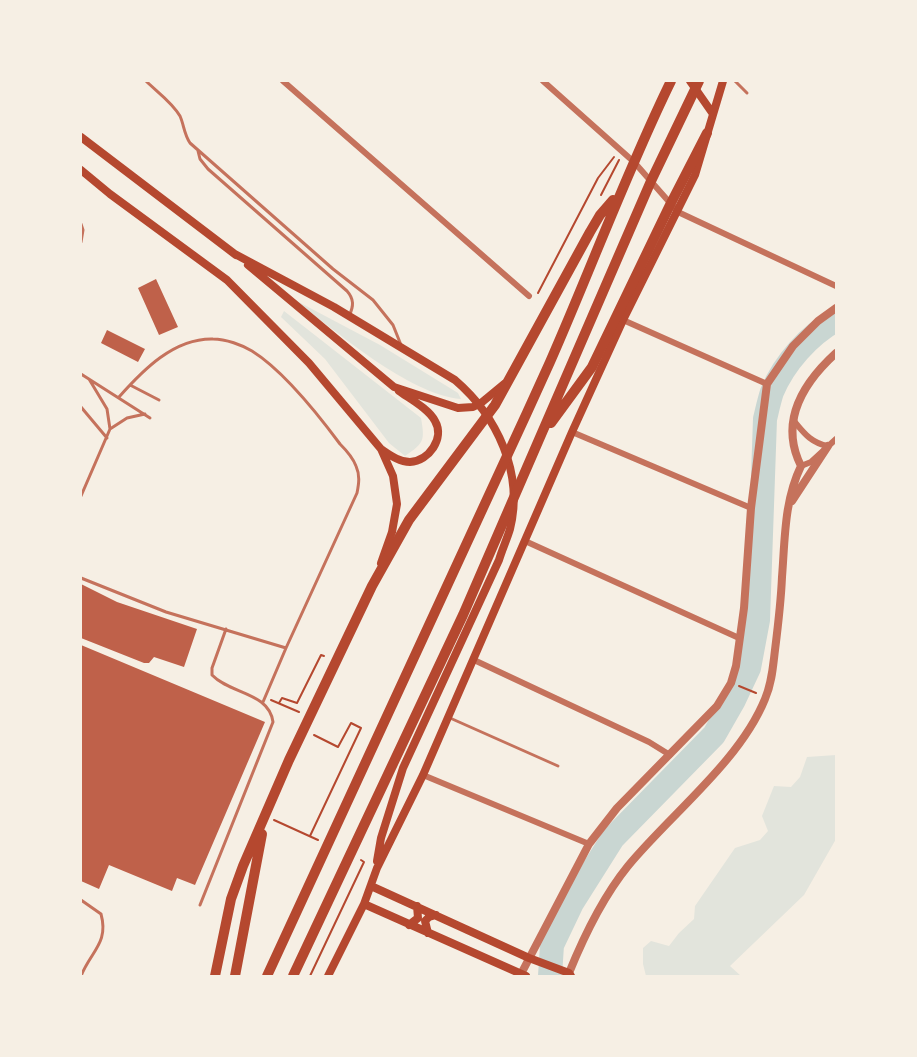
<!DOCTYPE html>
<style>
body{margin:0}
#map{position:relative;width:917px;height:1057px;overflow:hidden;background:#f6efe4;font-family:"Space Grotesk",sans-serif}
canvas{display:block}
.frame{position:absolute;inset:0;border:82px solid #f6efe4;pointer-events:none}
</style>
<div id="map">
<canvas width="917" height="1057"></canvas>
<div class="frame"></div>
</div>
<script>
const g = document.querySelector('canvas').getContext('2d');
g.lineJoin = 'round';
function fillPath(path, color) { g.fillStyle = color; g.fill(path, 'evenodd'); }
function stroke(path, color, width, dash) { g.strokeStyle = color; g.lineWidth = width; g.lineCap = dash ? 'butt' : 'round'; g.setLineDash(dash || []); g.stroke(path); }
const green = new Path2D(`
 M 293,299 L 380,345 L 458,393 L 461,399 C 409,395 335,330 293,299 Z
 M 284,311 L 421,418 C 425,441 424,443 405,456 L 389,443 L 325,359 L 281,317 Z
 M 836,755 L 836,839 L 804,895 L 730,966 L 741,976 L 646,976 L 643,964 L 643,948 L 651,941 L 669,946 L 679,933 L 694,919 L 695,906 L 735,848 L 760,840 L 768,831 L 762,816 L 774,786 L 791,787 L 800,777 L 807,757 Z`);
const river = new Path2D(`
 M 550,976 L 552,945 L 572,903 L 613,838 L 714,735 L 734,700 L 749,668 L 758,620 L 765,419 C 767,411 769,401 772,392 C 784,363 809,335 836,320`);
const building = new Path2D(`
 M 156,279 L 178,327 L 159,335 L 138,288 Z
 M 107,330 L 145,349 L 138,362 L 101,343 Z
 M 81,584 L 117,602 L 197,629 L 184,667 L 154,657 L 149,663 L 144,663 L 81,638 Z
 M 81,645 L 265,722 L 195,885 L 177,878 L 172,891 L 109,865 L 99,889 L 81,881 Z`);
const path = new Path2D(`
 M 601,195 L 619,160
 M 538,293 L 598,178 L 614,157
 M 739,686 L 756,693
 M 271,700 L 299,712
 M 279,703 L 282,698 L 297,703 L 321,655 L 324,656
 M 274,820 L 318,840
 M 310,836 L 361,728 L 351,723 L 338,747 L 314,735
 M 310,976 L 364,862 L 361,860`);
const service = new Path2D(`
 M 146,81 C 156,91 172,102 180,116 C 184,125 184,134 190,143 L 333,269 L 373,300 L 393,325 L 401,345
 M 735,81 L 747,93
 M 198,151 L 200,159 L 208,169 L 347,291 C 354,299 354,306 349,316
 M 81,224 L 83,230 L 81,242
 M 81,374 L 150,418
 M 89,379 L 107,409 L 110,429
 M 130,385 L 159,400
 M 119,397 C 143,370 174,338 213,339 C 226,339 242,345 252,351 C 284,371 317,413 340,444 C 346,450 353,458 356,466 C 360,475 359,483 357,493 L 286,648 L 263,702
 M 81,407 L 107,438
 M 81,496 L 110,429 L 127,418 L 145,414
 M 81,578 L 166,612 L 286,648
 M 450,718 L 558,766
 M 81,900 L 101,914 C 109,943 91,951 81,976
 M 200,905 L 273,722 C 269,692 230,694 212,675 L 212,668 L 226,629`);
const minor = new Path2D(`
 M 283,81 L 529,296
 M 543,81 L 634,162 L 678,212 L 836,286
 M 623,320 L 767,384
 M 794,421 C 804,433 811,443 828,446
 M 572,432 L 751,508
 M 801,466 L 811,462 L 836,439
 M 525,541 L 739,638
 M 474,660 L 649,742 L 670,755
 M 423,775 L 589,844`);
const tertiary = new Path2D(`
 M 792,501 L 828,446
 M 569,973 C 584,936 602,898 628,866 C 671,814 740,761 765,699 C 772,683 773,666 775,650 C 778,626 781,601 782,577 C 785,540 784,501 801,466 C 779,422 803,383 836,353
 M 521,974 L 589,844 L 617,808 L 717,706 L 731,683 L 736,666 L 744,608 L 751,508 L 767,384 L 793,346 L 818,321 L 836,308`);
const secondary = new Path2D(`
 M 690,81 L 713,114
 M 81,137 L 236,255
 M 81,170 L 110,194 L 227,280 L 309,363 L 381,449 L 393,476 L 397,504 L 392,532 L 381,563
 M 233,253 L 334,307 L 455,380 C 497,416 524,473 510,529 C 507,539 502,550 499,560 L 403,768 L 381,838 L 377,861
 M 248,265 L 394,387 L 458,408 L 473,407 L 481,403 L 504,384
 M 381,449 C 390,455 399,462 410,462 C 429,461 445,438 435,421 C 429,409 410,399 399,391
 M 371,886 L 529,958 L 569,973 L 571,976
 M 364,904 L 526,976
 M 409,925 L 418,918 L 417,906
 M 428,933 L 425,921 L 429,917 L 436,915
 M 328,976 L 364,904 L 377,868 L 423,775 L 572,432 L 623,320 L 695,175 L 723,81`);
const motorway = new Path2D(`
 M 551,423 L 592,367 L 670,205 L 707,133
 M 215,976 L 231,899 L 243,866 L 289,760 L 372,586 L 409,520 L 495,405 L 590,232 L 600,215 L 613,200
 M 235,976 L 262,834
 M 267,976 C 362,771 457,567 550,362 C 591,269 626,173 671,81
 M 293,976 L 463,615 L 651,181 L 699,81`);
fillPath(green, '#e2e4dc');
stroke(river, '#c9d6d2', 24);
fillPath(building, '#bf614a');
stroke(path, '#b5482f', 2);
stroke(service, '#c5725c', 3);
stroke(minor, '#c5725c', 6);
stroke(tertiary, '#c5725c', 8);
stroke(secondary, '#b5482f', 8);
stroke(motorway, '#b5482f', 10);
</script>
